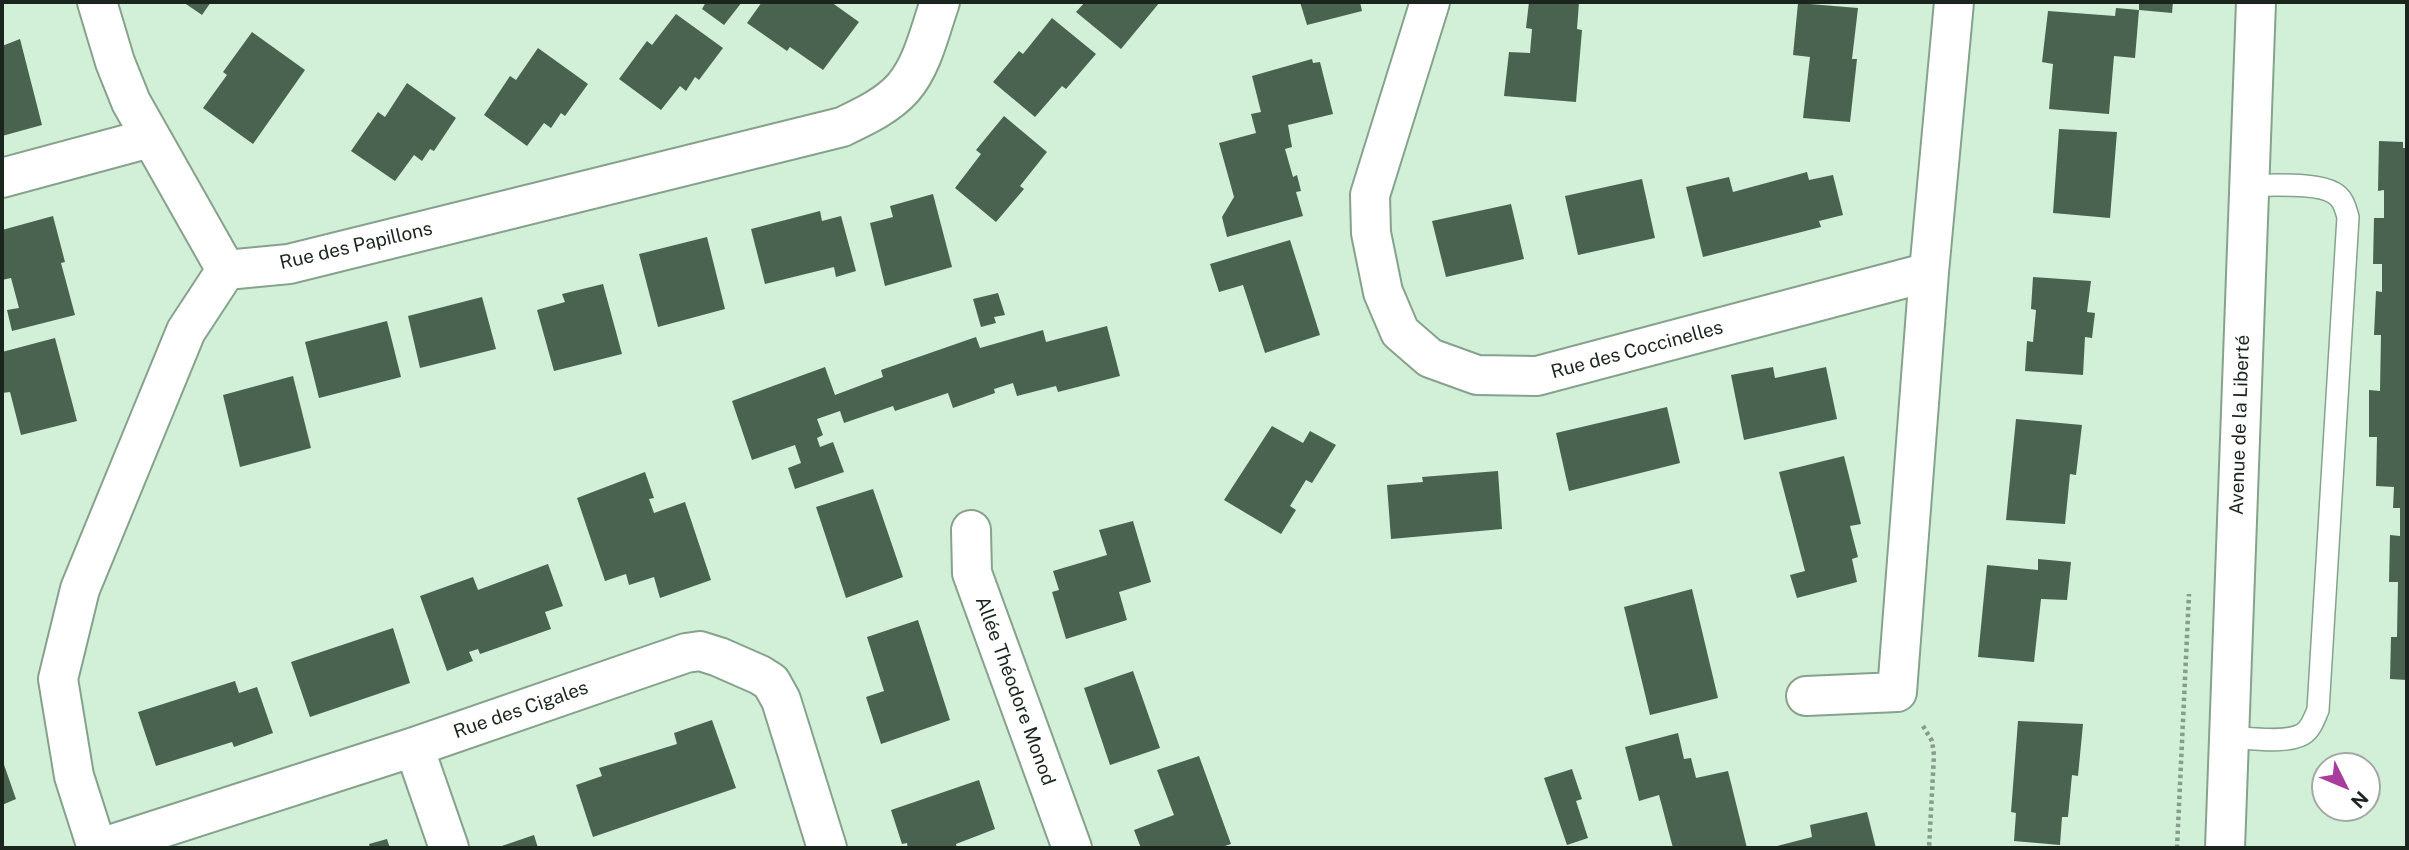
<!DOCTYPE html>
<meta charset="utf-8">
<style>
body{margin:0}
#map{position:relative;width:2409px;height:850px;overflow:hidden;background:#d2efd8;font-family:"Public Sans",sans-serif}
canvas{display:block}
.frame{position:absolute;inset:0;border:4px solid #1a251d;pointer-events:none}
.north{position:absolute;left:2311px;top:752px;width:70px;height:70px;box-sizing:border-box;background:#fff;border:2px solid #a3a8a5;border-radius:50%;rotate:133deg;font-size:19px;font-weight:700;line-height:28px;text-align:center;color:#1a251d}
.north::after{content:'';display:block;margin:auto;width:24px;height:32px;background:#a83d9d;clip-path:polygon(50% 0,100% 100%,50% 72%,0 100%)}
</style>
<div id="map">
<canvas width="2409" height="850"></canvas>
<div class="frame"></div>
<div class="north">N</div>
</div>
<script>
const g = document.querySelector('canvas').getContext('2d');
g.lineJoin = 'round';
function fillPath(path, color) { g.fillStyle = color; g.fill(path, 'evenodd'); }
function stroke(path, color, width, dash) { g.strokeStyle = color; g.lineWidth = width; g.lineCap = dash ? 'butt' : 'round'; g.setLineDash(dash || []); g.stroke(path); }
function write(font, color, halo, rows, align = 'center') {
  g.font = font + ' "Public Sans",sans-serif'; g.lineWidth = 7; g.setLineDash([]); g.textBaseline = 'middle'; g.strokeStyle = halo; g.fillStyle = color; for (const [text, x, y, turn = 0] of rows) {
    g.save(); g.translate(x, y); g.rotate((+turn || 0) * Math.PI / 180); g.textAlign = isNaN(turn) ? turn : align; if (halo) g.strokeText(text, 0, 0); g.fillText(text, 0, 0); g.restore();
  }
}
const building = new Path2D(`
 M 183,2 L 211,2 L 202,15 Z
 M 706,2 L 742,2 L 724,25 L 702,9 Z
 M 762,2 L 831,2 L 859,22 L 823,70 L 790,47 L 787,51 L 747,23 Z
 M 1085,2 L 1160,2 L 1121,49 L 1076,12 Z
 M 1300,2 L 1360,2 L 1362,11 L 1307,25 Z
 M 1529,2 L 1579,2 L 1577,29 L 1582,30 L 1576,102 L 1504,96 L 1509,52 L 1530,53 L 1532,29 L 1526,28 Z
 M 2139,2 L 2173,2 L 2172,13 L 2139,10 Z
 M 1798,3 L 1858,8 L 1852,59 L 1857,59 L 1850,122 L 1803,118 L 1810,57 L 1793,55 Z
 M 2116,8 L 2139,10 L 2135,58 L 2114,56 L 2109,114 L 2049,109 L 2053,64 L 2042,62 L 2048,11 L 2115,16 Z
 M 676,14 L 723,48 L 699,80 L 695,77 L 686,91 L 680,86 L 661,110 L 619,79 L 647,41 L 652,45 Z
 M 1052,18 L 1096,54 L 1066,89 L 1062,86 L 1035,117 L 993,82 L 1019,51 L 1023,54 Z
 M 252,32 L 305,70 L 253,144 L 203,108 L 227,75 L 223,72 Z
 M 20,39 L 42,125 L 2,136 L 2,46 Z
 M 538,48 L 588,84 L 565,116 L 561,113 L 551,128 L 544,123 L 527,146 L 484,115 L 510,76 L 516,80 Z
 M 1312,59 L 1313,63 L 1320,62 L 1333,114 L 1288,125 L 1292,147 L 1285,149 L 1293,177 L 1297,175 L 1301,191 L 1296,192 L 1303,216 L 1227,237 L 1222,217 L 1234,197 L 1219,143 L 1256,133 L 1251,114 L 1261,112 L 1252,76 Z
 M 407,83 L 456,118 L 434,151 L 430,149 L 422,161 L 414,155 L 395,181 L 351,151 L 378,112 L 385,117 Z
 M 1004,116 L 1047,152 L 1020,186 L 1024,189 L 996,222 L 955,188 L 981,154 L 976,150 Z
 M 2059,129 L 2117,132 L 2110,218 L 2053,213 Z
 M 2379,141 L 2403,142 L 2403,148 L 2407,148 L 2407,680 L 2390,679 L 2391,637 L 2397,637 L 2398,582 L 2389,582 L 2390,535 L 2400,536 L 2400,508 L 2393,508 L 2394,487 L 2376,486 L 2377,437 L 2369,437 L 2369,390 L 2380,391 L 2381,335 L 2374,335 L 2376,291 L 2382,292 L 2382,264 L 2373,264 L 2374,218 L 2384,218 L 2384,190 L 2378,191 Z
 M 1807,172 L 1809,180 L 1833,175 L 1843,215 L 1819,221 L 1821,227 L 1703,257 L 1686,187 L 1729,177 L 1733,192 Z
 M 1642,179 L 1655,238 L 1578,255 L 1565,196 Z
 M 933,194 L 952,267 L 885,286 L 870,223 L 893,217 L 890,206 Z
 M 1511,204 L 1524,259 L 1446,277 L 1432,221 Z
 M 820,211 L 822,221 L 841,216 L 856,271 L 836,277 L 834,267 L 765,284 L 751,229 Z
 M 53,216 L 65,262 L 61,263 L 75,315 L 12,331 L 7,310 L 19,308 L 11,278 L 2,280 L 2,230 Z
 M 707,237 L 725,309 L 658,327 L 639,254 Z
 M 1290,240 L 1320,335 L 1265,353 L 1243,285 L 1219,292 L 1210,264 Z
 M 2033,277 L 2091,281 L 2087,312 L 2095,313 L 2092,338 L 2085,337 L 2083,375 L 2025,371 L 2027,341 L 2033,342 L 2036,310 L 2031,309 Z
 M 603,284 L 622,354 L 554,371 L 537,310 L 565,302 L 562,294 Z
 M 998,293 L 1005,315 L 994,317 L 996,323 L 981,327 L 973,299 Z
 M 482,297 L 496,349 L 420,368 L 408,316 Z
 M 387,321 L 401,377 L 319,398 L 305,342 Z
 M 1107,326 L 1120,376 L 1058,392 L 1056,386 L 1017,396 L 1013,383 L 994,389 L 995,393 L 953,408 L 948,393 L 895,411 L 893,406 L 844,423 L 840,411 L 817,419 L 823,435 L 817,438 L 820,447 L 833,442 L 844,472 L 795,489 L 788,468 L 801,463 L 795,445 L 752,460 L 732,401 L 825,367 L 835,395 L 883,377 L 881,370 L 976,337 L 980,348 L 1043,330 L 1046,342 Z
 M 55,338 L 77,421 L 21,435 L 10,392 L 2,393 L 2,352 Z
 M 1773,367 L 1775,378 L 1826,367 L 1837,419 L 1744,440 L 1731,375 Z
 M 293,376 L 311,448 L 240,467 L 223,395 Z
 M 1667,407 L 1680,463 L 1569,491 L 1556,433 Z
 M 2016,419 L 2082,425 L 2076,475 L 2070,474 L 2065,524 L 2006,520 Z
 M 1272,426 L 1303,443 L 1310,431 L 1336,445 L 1312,483 L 1306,480 L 1290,506 L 1296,510 L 1281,534 L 1224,500 Z
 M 1844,456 L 1861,524 L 1850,526 L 1858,557 L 1852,559 L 1857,582 L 1797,598 L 1790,575 L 1805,571 L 1779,472 Z
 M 1498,471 L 1502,529 L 1391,539 L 1387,485 L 1423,482 L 1422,477 Z
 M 645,472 L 654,498 L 649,499 L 654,513 L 685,502 L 711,580 L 660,598 L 654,577 L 629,585 L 626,574 L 605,581 L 577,498 Z
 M 873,489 L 903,577 L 846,598 L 816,507 Z
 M 1133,521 L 1151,582 L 1119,592 L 1127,620 L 1066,639 L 1052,592 L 1059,590 L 1053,571 L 1107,555 L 1099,530 Z
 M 2038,559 L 2071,562 L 2067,600 L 2041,599 L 2034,662 L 1978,657 L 1987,565 L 2038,570 Z
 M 548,564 L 563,606 L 545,612 L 551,629 L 480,654 L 478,649 L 469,652 L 473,661 L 447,671 L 420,596 L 473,577 L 478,590 Z
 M 1692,589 L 1718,698 L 1650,715 L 1624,607 Z
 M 918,620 L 950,720 L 881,744 L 866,697 L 884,691 L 867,637 Z
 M 393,628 L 410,683 L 310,717 L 291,662 Z
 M 1133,671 L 1160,748 L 1110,765 L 1084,688 Z
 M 235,681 L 239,693 L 257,687 L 273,733 L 234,747 L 232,742 L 156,766 L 138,712 Z
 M 712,720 L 736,788 L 593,837 L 576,785 L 602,776 L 599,768 L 677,744 L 674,733 Z
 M 2018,721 L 2083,724 L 2078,776 L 2072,775 L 2068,817 L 2062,817 L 2060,845 L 2014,841 L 2016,813 L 2011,812 Z
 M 1678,733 L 1684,759 L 1691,758 L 1696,778 L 1728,771 L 1747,848 L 1673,848 L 1659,795 L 1639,801 L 1625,747 Z
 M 1199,756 L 1231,844 L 1219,848 L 1141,848 L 1134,830 L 1174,815 L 1157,770 Z
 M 2,759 L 16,799 L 2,805 Z
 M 1572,769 L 1582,799 L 1576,801 L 1588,838 L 1567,845 L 1544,778 Z
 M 979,780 L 995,829 L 956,844 L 957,848 L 908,848 L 907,843 L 902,844 L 891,810 Z
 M 1867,812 L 1876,848 L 1778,848 L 1777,846 L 1812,837 L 1810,825 Z
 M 534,835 L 538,848 L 496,848 Z
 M 387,839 L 390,848 L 370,848 L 369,844 Z`);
const path = new Path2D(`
 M 1923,726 L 1932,741 L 1934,755 L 1929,848
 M 2177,848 L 2189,594`);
const lane = new Path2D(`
 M 2229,737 C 2248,738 2287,744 2303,734 C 2311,729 2314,719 2318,710 L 2348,217 C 2345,207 2343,198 2334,193 C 2316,182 2271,186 2249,185`);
const street = new Path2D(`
 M 97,2 L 115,62 L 131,102 L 226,270
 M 1430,2 L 1370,195 L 1371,233 L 1383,292 L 1400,332 L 1430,358 L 1477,375 L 1537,376 L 1929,272
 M 2,178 L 150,138
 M 971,530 L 972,573 L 1072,848
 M 1806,696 L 1897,692 L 1929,272 L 1954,2
 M 414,747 L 449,848
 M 97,848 L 74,776 L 58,679 L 80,589 L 186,331 L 226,270 L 289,264 L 842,127 C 863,117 887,106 903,88 C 923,65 930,30 940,2
 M 100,848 L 414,747 L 686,653 L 700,651 L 719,657 L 760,675 L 771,682 L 781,700 L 827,848`);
const secondary = new Path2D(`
 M 2225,848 L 2256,2`);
const streetNames = [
 ["Rue des Papillons",356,246,-13],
 ["Rue des Coccinelles",1637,350,-15],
 ["Avenue de la Liberté",2240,425,-88],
 ["Allée Théodore Monod",1015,691,70],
 ["Rue des Cigales",521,710,-19]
];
fillPath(building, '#496350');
stroke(lane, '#86a28c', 24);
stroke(street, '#86a28c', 42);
stroke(secondary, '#86a28c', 42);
stroke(path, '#879d8c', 4.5, [3.5, 3.5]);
stroke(lane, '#fff', 21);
stroke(street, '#fff', 38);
stroke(secondary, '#fff', 38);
write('19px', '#1a251d', '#fff', streetNames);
</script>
